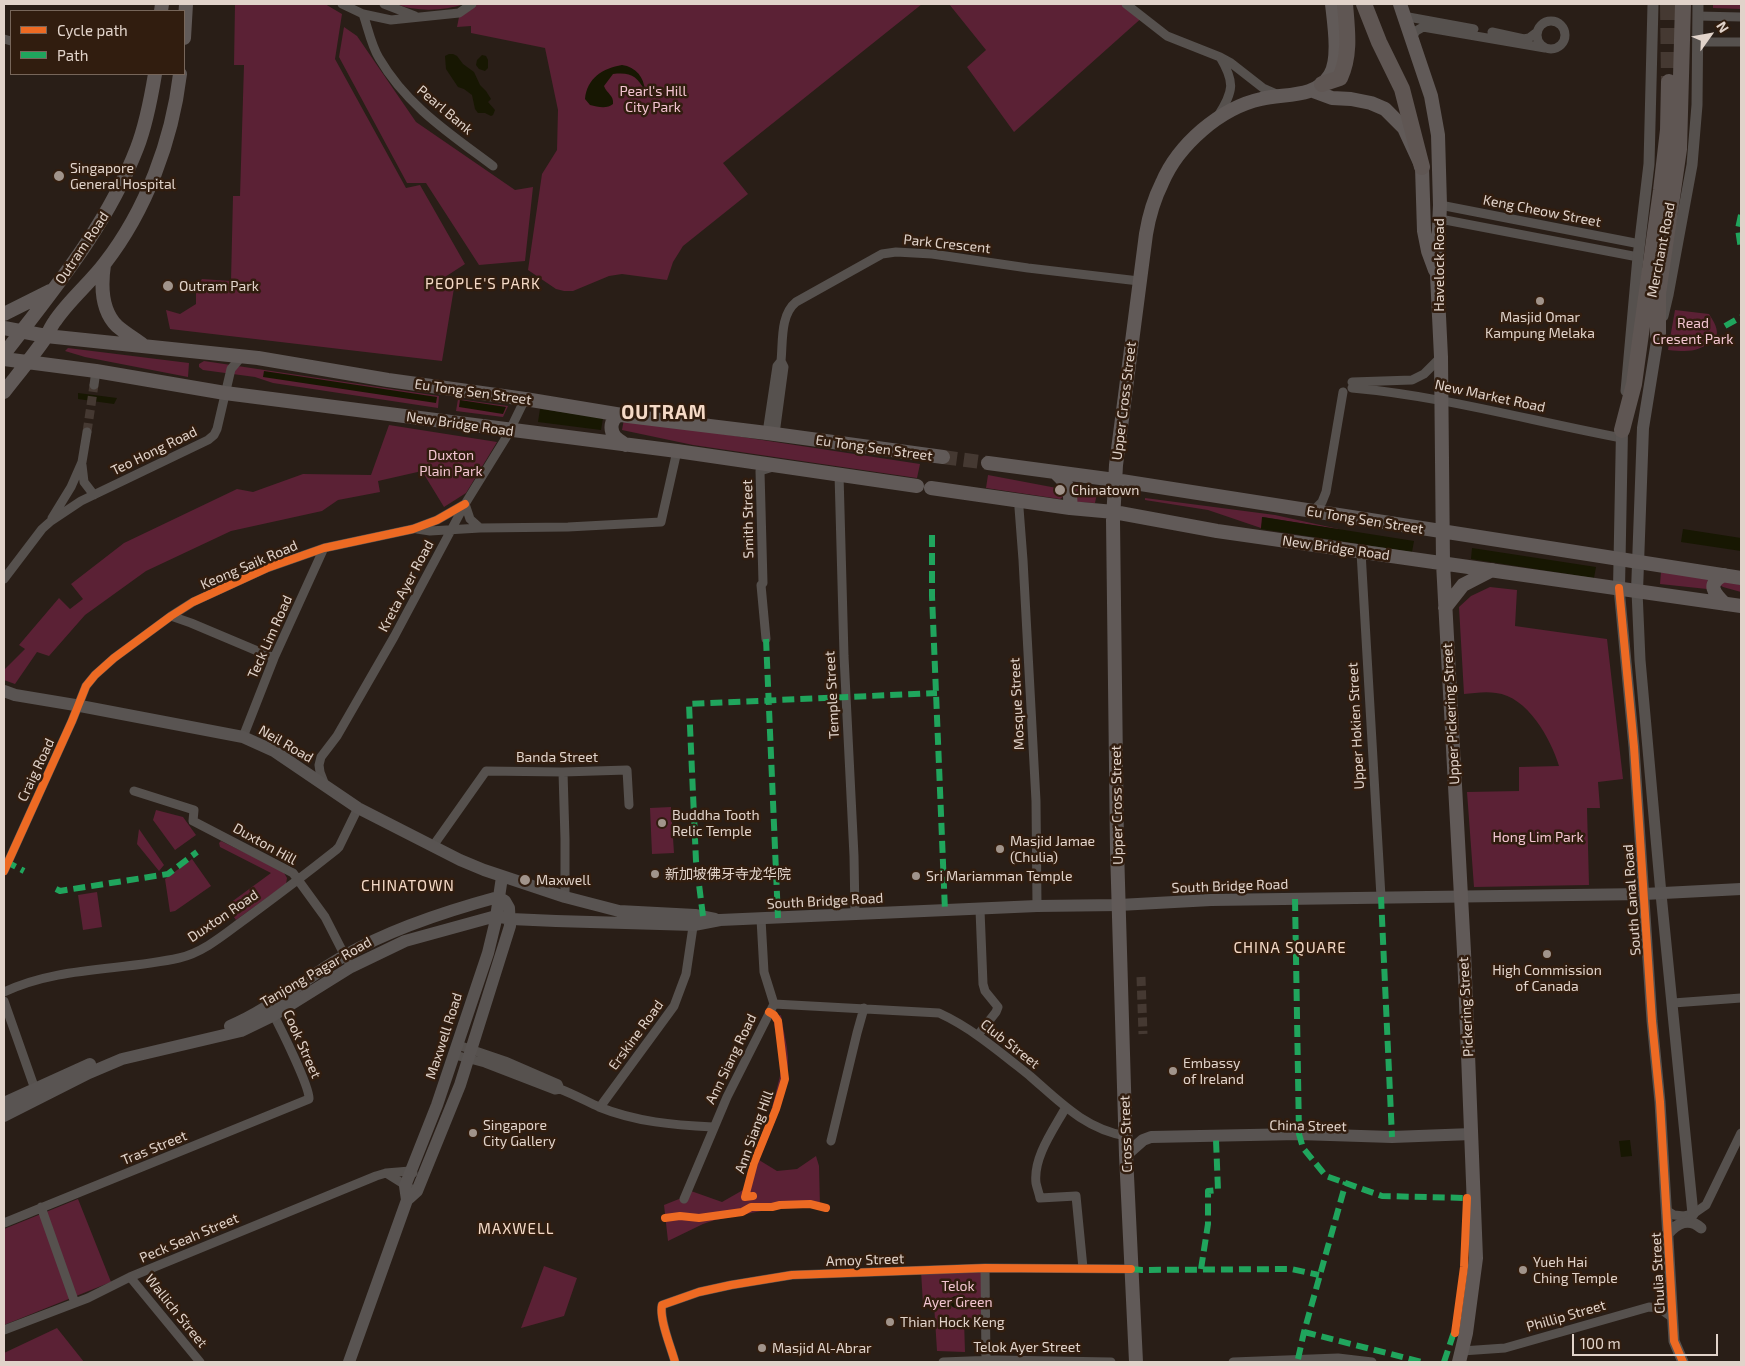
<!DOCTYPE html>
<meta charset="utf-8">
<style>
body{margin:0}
#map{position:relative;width:1745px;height:1366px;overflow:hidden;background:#291e17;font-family:"Exo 2",sans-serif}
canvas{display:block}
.frame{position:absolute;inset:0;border:5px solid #e1d3ca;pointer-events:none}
.legend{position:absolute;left:10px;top:10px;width:175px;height:65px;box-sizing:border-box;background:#311d0f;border:1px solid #77665a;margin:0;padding:6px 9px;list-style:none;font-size:15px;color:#e1d3ca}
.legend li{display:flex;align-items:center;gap:10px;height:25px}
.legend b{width:25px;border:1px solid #77665a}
.north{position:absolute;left:1685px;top:10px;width:50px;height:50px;-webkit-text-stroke:4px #311d0f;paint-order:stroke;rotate:58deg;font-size:14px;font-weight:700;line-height:20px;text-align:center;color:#e1d3ca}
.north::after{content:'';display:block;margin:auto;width:18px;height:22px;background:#e1d3ca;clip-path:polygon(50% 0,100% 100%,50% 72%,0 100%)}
.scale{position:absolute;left:1572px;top:1334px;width:146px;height:22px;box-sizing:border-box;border:2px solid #e1d3ca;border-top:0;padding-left:6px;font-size:15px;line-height:18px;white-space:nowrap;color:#e1d3ca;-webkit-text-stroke:4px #311d0f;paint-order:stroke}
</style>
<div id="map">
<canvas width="1745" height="1366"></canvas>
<div class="frame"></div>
<ul class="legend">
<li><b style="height:6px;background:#ed6a23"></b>Cycle path</li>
<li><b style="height:6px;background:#20a55d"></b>Path</li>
</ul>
<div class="north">N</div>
<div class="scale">100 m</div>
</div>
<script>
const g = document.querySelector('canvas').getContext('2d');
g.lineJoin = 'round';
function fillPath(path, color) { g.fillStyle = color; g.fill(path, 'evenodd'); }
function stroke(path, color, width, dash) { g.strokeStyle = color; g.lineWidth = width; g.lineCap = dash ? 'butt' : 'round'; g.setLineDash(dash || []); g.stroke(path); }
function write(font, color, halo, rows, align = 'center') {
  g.font = font + ' "Exo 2","Noto Sans SC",sans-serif'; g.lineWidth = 5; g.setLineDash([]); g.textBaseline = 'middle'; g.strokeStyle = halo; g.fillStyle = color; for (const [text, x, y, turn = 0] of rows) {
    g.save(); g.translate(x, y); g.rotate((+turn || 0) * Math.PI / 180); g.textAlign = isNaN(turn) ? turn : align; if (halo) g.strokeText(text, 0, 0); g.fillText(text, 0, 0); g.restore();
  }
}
const green = new Path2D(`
 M 235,4 L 325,4 L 342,14 L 335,59 L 406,188 L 420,185 L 465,264 L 445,277 L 445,288 L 454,288 L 442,361 L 170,329 L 166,310 L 180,314 L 196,304 L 196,287 L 202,279 L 231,281 L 233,196 L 240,196 L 244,65 L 234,65 Z
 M 396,4 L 464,4 C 444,11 416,12 396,4 Z
 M 477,4 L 922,4 L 723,163 L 748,194 L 683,246 L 673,262 L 667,280 L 622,274 L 609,276 L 573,291 L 564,291 L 556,289 L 528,270 L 542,174 L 557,150 L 558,110 L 545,48 L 471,33 L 471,26 L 457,27 L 459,17 L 472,9 Z
 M 949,4 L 1132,4 L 1145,15 L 1014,132 L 967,67 L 986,50 Z
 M 1713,4 L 1741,4 L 1741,9 L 1713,8 Z
 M 344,27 L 357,36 L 416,122 L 515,190 L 533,187 L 525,261 L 479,265 L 426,183 L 407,183 L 339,57 Z
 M 1675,310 L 1709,314 C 1714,322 1719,329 1716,339 C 1696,352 1692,352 1668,350 Z
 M 68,348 L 189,363 L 188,377 L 85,357 L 65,351 Z
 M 204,361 L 439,396 L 438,408 L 273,383 L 255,377 L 203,370 L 199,367 L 199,364 Z
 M 458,399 L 508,406 L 503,417 L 456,411 Z
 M 624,419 L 920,464 L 917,478 L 693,445 L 622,430 Z
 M 389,425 L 497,442 L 466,493 L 444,507 L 422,471 L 378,481 L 380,492 L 338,500 L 322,511 L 231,531 L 146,571 L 85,615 L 49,656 L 37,652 L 15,684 L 4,680 L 4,670 L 25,649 L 19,645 L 59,598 L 70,609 L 83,599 L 71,584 L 124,543 L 237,489 L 253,492 L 303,474 L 371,475 Z
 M 988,475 L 1062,489 L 1064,496 L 1060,499 L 986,488 Z
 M 1076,487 L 1095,490 L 1097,493 L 1095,503 L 1075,502 Z
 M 1145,498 L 1275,515 L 1343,530 L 1263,517 L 1261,528 L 1208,510 L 1145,500 Z
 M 1661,572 L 1708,578 L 1707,589 L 1660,584 Z
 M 1725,581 L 1741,585 L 1741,592 L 1723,587 L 1720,585 Z
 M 1490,587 L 1517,590 L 1515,626 L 1607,639 L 1623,779 L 1598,782 L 1600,808 L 1587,808 L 1589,885 L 1474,887 L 1467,792 L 1519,791 L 1519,767 L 1559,766 C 1551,739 1527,696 1496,693 C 1486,691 1474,693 1464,694 L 1459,607 L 1471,596 Z
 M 671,807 L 674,853 L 652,854 L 650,808 Z
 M 156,810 L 183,817 L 196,835 L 175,850 L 153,820 Z
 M 139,829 L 164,865 L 159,871 L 137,844 Z
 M 221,841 L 283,871 L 287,878 L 286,884 L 236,920 L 226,906 L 271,873 L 220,847 L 219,843 Z
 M 192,859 L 211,886 L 175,911 L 170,912 L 165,879 Z
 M 97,892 L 102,927 L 83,930 L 78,895 Z
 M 781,1015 C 783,1029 787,1043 788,1057 C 790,1093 772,1128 759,1160 L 777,1171 L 797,1169 L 816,1156 L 819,1166 L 820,1207 L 777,1208 L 715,1220 L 703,1224 L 668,1241 L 664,1205 L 684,1197 L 691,1191 L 722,1202 L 743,1190 L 761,1151 L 782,1068 L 773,1018 Z
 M 78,1199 L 111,1282 L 4,1325 L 4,1229 Z
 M 544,1266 L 577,1278 L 564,1316 L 521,1328 Z
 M 985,1268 L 981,1319 L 964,1320 L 965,1352 L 937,1351 L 934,1304 L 923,1304 L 921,1271 Z
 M 57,1328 L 84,1362 L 4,1362 L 4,1353 Z`);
const water = new Path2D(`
 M 449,54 L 453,54 L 457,56 L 463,64 L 474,72 L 480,85 L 486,91 L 491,99 L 488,102 L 495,110 L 493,115 L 491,116 L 485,113 L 478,113 L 475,109 L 472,95 L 464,89 L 458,87 L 446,69 L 445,56 Z
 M 482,55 L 486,56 L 488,60 L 488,68 L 485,71 L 479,69 L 476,65 L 477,60 Z
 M 622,65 C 636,67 644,77 645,91 C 637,76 631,72 613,74 L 604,86 C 607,94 614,95 613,104 C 607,109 598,107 590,105 L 585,99 C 587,78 603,68 622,65 Z
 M 264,371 L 437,397 L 436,403 L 263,377 Z
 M 78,393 L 117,398 L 114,404 L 78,399 Z
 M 460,400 L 506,407 L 503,414 L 459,407 Z
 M 540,409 L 603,418 L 601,430 L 538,422 Z
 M 1262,517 L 1414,541 L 1412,552 L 1261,529 Z
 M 1683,529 L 1741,538 L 1741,551 L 1681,542 Z
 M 1472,548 L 1596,567 L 1594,578 L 1471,559 Z
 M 1630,1140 L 1632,1156 L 1621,1157 L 1619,1141 Z
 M950 1302a6 6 0 1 1 12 0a6 6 0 1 1-12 0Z`);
const minorTunnel = new Path2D(`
 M 87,432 L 94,385
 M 1141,977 L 1143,1034`);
const primaryTunnel = new Path2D(`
 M 943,457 L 988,463`);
const motorwayTunnel = new Path2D(`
 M 1668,4 L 1669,82`);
const minor = new Path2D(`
 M 342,4 L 363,14 L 391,20 L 459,13 L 472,4
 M 384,4 L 415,16
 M 1126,4 L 1167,36 L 1220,57 L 1231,63 L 1263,88 L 1279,95
 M 363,14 C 368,28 371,45 379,58 C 407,106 449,133 493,166
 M 1403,16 L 1474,29
 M 1698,16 L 1741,17
 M1537 35a14 14 0 1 1 28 0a14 14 0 1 1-28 0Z
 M 1492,32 L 1524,39 L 1529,38 L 1537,32
 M 4,39 L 11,41
 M 1411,39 L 1416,31 L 1423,27 L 1545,48
 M 1698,42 L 1741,42
 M 1218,116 C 1234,91 1235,82 1220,57
 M 1440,205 L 1640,244
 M 1440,219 L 1638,257
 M 1352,382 L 1412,380 L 1424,374 L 1441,357
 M 94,385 L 96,371
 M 1352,388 C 1443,396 1531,421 1622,438
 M 767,433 L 777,366 L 781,361
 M 775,434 L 784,367 L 781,361 C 783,342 780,315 796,302 L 882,254 L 896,252 L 932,254 L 1028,268 L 1139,281
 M 82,465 L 84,482 L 94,495
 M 839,474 L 844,656 L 854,856 L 855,915
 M 1020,501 L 1019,508 L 1023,560 L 1036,801 L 1037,906
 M 465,504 L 470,519 L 480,528
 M 1312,512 L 1322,502 L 1326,492 L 1343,392
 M 52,518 L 71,487 L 82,462 L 87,432
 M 417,529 L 430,531 L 480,528 L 568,527 L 661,522 L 677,451
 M 1361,552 L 1381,897
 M 4,579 L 42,529 L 51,521 L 81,501 L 208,440 L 214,435 L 217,429 L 231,369 L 242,356
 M 171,616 L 191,623 L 274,658
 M 766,639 L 761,585 L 763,583 L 760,471 L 773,467
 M 243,737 L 274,658 L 324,548
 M 563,772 L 565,839 L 565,897
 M 325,785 L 320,772 L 319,765 L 321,757 L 337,736 L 394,637 L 465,504 L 507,436 L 525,399
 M 134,791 L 194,810 L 193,821 L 293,873 L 325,917 L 347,960
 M 433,846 L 486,771 L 563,772 L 627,770 L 629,805
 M 4,871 L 72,721 L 86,686 L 95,675 L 114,658 L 171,616 L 193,602 L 267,568 L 324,548 L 413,529 L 437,520 L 465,504
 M 761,919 L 764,972 L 774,1004
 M 4,992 C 59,966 121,971 179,958 C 205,952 227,932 248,917 C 278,895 307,873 336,850 L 339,847 L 358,808
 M 4,1001 L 36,1092
 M 1673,1003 L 1741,998
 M 774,1004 L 939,1013 C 972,1028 1001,1053 1030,1076 C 1060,1102 1085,1129 1126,1136
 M 978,1035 L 996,1012 L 998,1007 L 985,991 L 983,984 L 980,910
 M 458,1045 L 505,1061 L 558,1084 L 560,1089 C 573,1094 586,1101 599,1107 C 636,1122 674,1125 713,1127
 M 455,1055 L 485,1063 L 555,1090 L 560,1089
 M 600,1107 L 674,1006 L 686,974 L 694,920
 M 1066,1107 C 1054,1129 1033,1157 1036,1183 C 1037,1188 1039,1193 1040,1198 L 1076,1196 L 1083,1268
 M 831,1141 L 857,1033 L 864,1008
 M 386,1173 L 410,1188
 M 684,1199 L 727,1097 L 774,1004
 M 41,1207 L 75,1303
 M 1666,1210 L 1674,1215 L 1684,1216 L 1693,1214 L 1706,1205 L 1741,1133
 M 4,1223 L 309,1099 C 310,1087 280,1027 272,1012
 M 985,1268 L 986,1362
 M 130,1277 L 200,1362
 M 4,1330 L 88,1298 L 130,1277 L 376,1176 L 386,1173 L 410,1171 L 413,1173
 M 1462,1351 L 1505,1348 L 1649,1307 L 1659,1308 L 1673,1318
 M 675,1362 C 671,1347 659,1319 662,1305 L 699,1292 L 731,1285 L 792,1275 L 985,1268 L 1131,1269
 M 943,1362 L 995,1360 L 1111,1362
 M 1233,1362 L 1338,1358 L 1372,1362`);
const tertiary = new Path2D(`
 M 1663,316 L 1668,295 L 1692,165 L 1697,105 L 1698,4
 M 1626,391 L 1638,257 L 1649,164 L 1653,4
 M 1619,588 L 1634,747 L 1652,1021 L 1660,1102 L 1674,1341 L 1683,1362
 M 1637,591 L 1640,660 L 1661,894 L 1693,1214
 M 1668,1234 C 1677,1223 1689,1217 1701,1228`);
const secondary = new Path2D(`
 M 1619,588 L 1622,430
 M 1637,591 L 1643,428 L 1658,335
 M 4,691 L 15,695 L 75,705 L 243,737 L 274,751 L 358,808 L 460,860 L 484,870 L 565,897 L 619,911 L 695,915 L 715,919
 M 230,1026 C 271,1009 305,978 344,956 C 387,931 450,910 498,897 L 505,901 L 509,908 L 510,926 L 460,1085 L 417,1191 L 407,1200 L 349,1362
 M 4,1103 L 90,1064
 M 4,1116 L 89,1073 L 122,1059 L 241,1031 L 274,1015 L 351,967 L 405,941 L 496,916 L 511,919 L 556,921 L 694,925 L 720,920 L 1037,906 L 1119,905 L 1211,900 L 1644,894 L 1741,889
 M 1126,1155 L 1143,1140 L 1151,1137 L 1299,1134 L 1392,1137 L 1472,1134
 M 407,1200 L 405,1186 L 437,1105 L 488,953 L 495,924 L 502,877`);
const primary = new Path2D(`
 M 1400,4 L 1431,96 L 1438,135 L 1440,205 L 1437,275 L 1441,357 L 1443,563 L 1464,952 L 1476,1258 L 1466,1333 L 1459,1362
 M 161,11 L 162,4
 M 184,38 L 186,4
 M 1313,91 L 1332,98 L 1351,99 L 1371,103 L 1385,109 L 1404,128 L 1422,167 L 1424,231 L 1428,251 L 1435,270
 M 104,265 C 101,285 101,310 117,326 C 125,333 135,339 143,345
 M 4,314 L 50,291
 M 4,328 L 46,336 L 258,358 L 388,380 L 525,399 L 628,416 L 767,433 L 943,457
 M 4,354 C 54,289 107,226 137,148 C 146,125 151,98 155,74
 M 4,359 L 96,371 L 225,393 L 677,451 L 917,486
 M 4,392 C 18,374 33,356 46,337 C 49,332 51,326 55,321 C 69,300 90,283 105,263 C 146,210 172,141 180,74
 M 619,415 C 611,419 609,429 615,437 C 618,440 623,443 626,445
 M 988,463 L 1115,480 L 1741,578
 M 1056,473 C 1068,483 1072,494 1070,508
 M 931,488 L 1070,508 L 1114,512 L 1217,531 L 1741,606
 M 1724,575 C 1706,584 1714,593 1725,604
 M 1445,608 L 1463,585 L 1492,570
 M 1136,1362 L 1126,1155 L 1117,849 L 1113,520 L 1116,465 L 1146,234 C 1149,216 1154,199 1162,183 C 1178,145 1220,108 1261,99 C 1284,93 1315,99 1330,75 C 1340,59 1334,23 1332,4`);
const motorway = new Path2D(`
 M 1364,4 L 1379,42 L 1402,89 L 1422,167
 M 1322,84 L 1340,78 C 1351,54 1347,29 1345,4
 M 1658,335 L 1658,294 L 1679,149 L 1683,4
 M 1622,430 L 1634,384 L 1661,190 L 1668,130 L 1669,82`);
const quiet = new Path2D(`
 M 1741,215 L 1738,229 L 1741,249
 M 1725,326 L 1741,317
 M 932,535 L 932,596 L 945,911
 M 766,639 L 778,918
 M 5,861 L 24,871
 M 56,889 L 60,891 L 168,874 L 197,852
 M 1381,897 L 1392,1137
 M 1295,899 L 1299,1134 L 1303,1148 L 1326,1176 L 1382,1196 L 1467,1198 L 1466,1202
 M 703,916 L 696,861 L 689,704 L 937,693
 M 1131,1269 L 1142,1270 L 1291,1269 L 1319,1275
 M 1201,1269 L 1208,1224 L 1208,1191 L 1218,1190 L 1216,1140
 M 1304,1332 L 1422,1362
 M 1298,1359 L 1304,1332 L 1346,1182
 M 1444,1362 L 1455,1329`);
const cycleway = new Path2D(`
 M 1619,588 L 1634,747 L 1652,1021 L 1660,1102 L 1674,1341 L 1683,1362
 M 4,871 L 72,721 L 86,686 L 95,675 L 114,658 L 171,616 L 193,602 L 267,568 L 324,548 L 413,529 L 437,520 L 465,504
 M 753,1196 L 745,1197 L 754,1163 L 776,1109 L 785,1079 L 778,1021 L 774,1015 L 769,1012
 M 665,1218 L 680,1216 L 699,1218 L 742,1212 L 751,1207 L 772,1207 L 780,1205 L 810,1204 L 826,1208
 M 1455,1333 L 1464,1267 L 1467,1198
 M 675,1362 C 671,1347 659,1319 662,1305 L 699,1292 L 731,1285 L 792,1275 L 985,1268 L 1131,1269`);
const markers = [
 [59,176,6,"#a1948b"],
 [168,286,6,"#a1948b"],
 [1540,301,5,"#a1948b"],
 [1060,490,6,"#a1948b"],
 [662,823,5,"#a1948b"],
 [1000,849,5,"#a1948b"],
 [655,874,5,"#a1948b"],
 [916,876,5,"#a1948b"],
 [525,880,6,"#a1948b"],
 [1547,954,5,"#a1948b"],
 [1173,1071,5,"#a1948b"],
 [473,1133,5,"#a1948b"],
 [1523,1270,5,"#a1948b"],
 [890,1322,5,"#a1948b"],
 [762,1348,5,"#a1948b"]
];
const parkNames = [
 ["Pearl's Hill",653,91],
 ["City Park",653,107],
 ["Read",1693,323],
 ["Cresent Park",1693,339],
 ["Duxton",451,455],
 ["Plain Park",451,471],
 ["Hong Lim Park",1538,837],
 ["Telok",958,1286],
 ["Ayer Green",958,1302]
];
const streetNames = [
 ["Pearl Bank",445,110,40],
 ["Keng Cheow Street",1542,211,11],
 ["Park Crescent",947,244,6],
 ["Outram Road",82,248,-56],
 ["Merchant Road",1661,250,-79],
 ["Havelock Road",1439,265,-90],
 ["Eu Tong Sen Street",473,392,8],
 ["New Market Road",1490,396,12],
 ["Upper Cross Street",1124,401,-83],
 ["New Bridge Road",460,424,8],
 ["Eu Tong Sen Street",874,448,8],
 ["Teo Hong Road",154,451,-26],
 ["Smith Street",748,519,-91],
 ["Eu Tong Sen Street",1365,520,9],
 ["New Bridge Road",1336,548,8],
 ["Keong Saik Road",249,565,-23],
 ["Kreta Ayer Road",406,586,-62],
 ["Teck Lim Road",270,637,-66],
 ["Temple Street",832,695,-93],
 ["Mosque Street",1017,704,-93],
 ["Upper Pickering Street",1451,714,-93],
 ["Upper Hokien Street",1356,726,-93],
 ["Neil Road",286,744,30],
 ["Banda Street",557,757],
 ["Craig Road",36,770,-65],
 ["Upper Cross Street",1117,805,-91],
 ["Duxton Hill",265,844,29],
 ["South Bridge Road",1230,886,-2],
 ["South Canal Road",1632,900,-94],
 ["South Bridge Road",825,901,-3],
 ["Duxton Road",223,916,-34],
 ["Tanjong Pagar Road",316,972,-30],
 ["Pickering Street",1466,1007,-93],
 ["Erskine Road",636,1035,-54],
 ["Maxwell Road",444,1036,-72],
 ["Cook Street",302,1044,66],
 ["Club Street",1010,1044,38],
 ["Ann Siang Road",731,1059,-64],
 ["China Street",1308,1126,1],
 ["Ann Siang Hill",754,1132,-70],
 ["Cross Street",1126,1134,-92],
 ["Tras Street",154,1148,-22],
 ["Peck Seah Street",189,1238,-23],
 ["Amoy Street",865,1260,-2],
 ["Chulia Street",1658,1273,-93],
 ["Wallich Street",176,1311,51],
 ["Phillip Street",1566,1316,-16],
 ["Telok Ayer Street",1027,1347]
];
const poiNames = [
 ["Singapore",70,168],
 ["General Hospital",70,184],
 ["Outram Park",179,286],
 ["Masjid Omar",1540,317,"center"],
 ["Kampung Melaka",1540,333,"center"],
 ["Chinatown",1071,490],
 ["Buddha Tooth",672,815],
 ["Relic Temple",672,831],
 ["Masjid Jamae",1010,841],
 ["(Chulia)",1010,857],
 ["新加坡佛牙寺龙华院",665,874],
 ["Sri Mariamman Temple",926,876],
 ["Maxwell",536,880],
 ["High Commission",1547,970,"center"],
 ["of Canada",1547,986,"center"],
 ["Embassy",1183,1063],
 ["of Ireland",1183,1079],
 ["Singapore",483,1125],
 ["City Gallery",483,1141],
 ["Yueh Hai",1533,1262],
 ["Ching Temple",1533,1278],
 ["Thian Hock Keng",900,1322],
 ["Masjid Al-Abrar",772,1348]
];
const neighbourhoodNames = [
 ["PEOPLE'S PARK",483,284],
 ["CHINATOWN",408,886],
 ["CHINA SQUARE",1290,948],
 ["MAXWELL",516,1229]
];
const districtNames = [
 ["OUTRAM",664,413]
];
fillPath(green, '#5b2135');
fillPath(water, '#171702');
stroke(minorTunnel, '#453932', 9, [9, 4.5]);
stroke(primaryTunnel, '#453932', 14, [14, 7]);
stroke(motorwayTunnel, '#453932', 16, [16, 8]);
stroke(minor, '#56514e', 9);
stroke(tertiary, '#56514e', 11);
stroke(secondary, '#595452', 12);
stroke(primary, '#615a58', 14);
stroke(motorway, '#5f5653', 16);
stroke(quiet, '#20a55d', 6, [12, 6]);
stroke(cycleway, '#ed6a23', 8);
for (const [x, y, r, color] of markers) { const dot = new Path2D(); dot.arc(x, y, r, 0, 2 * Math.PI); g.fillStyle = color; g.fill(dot); stroke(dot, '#311d0f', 2); }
write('14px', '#f3c5d1', '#311d0f', parkNames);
write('14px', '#e1d3ca', '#311d0f', streetNames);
write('14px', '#e1d3ca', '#311d0f', poiNames, 'left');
g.letterSpacing = '1px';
write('15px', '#f5dac7', '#311d0f', neighbourhoodNames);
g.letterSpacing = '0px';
g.letterSpacing = '1px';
write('bold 19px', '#f5dac7', '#311d0f', districtNames);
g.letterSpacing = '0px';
</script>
